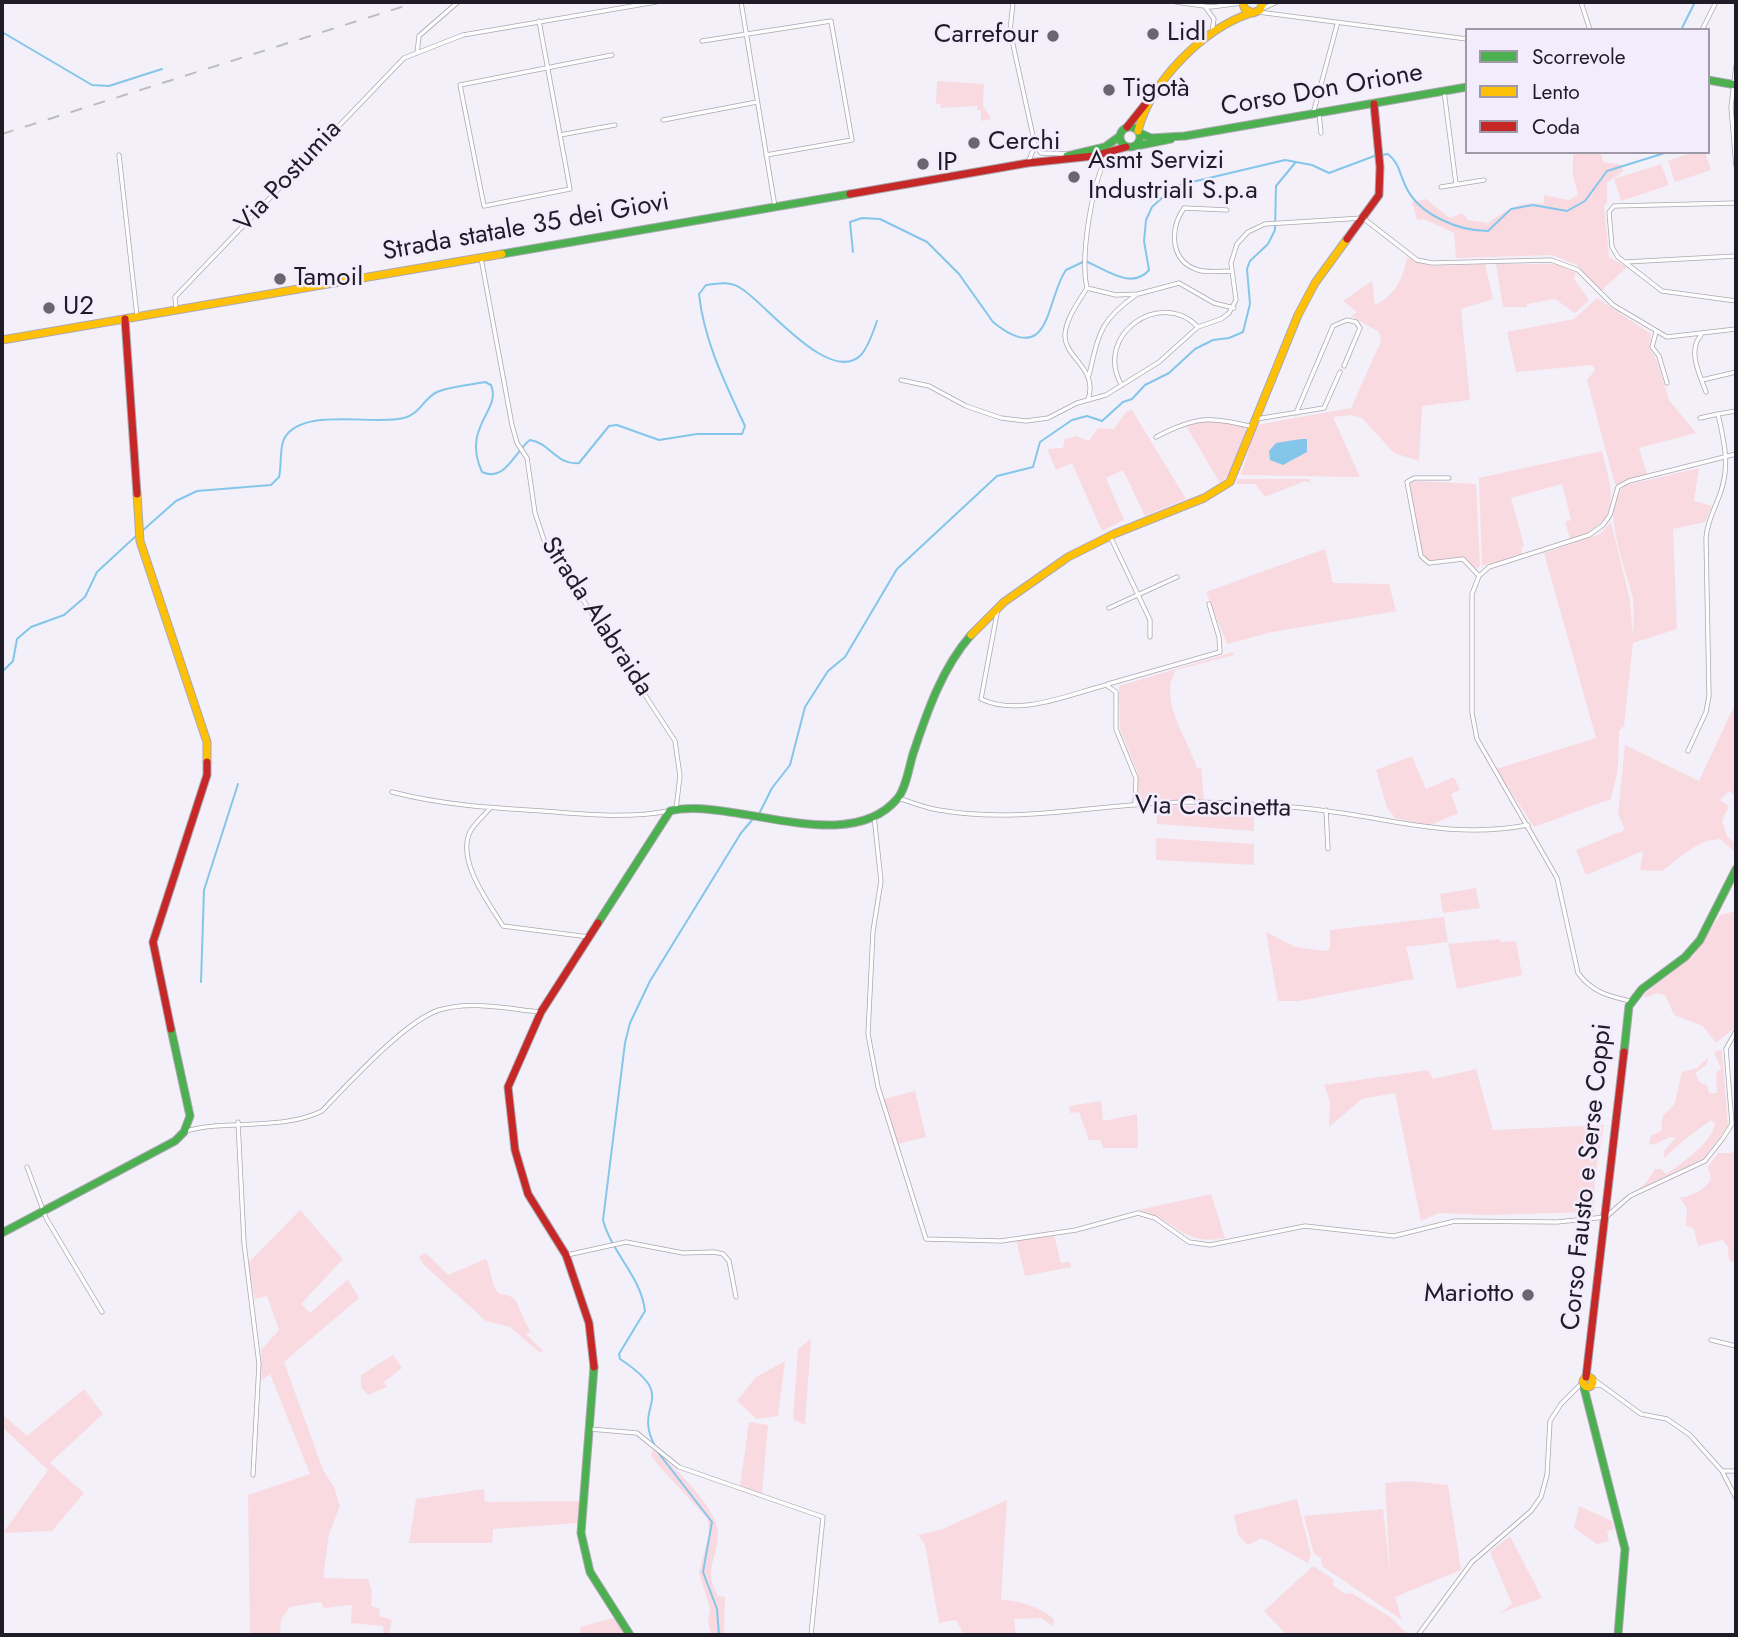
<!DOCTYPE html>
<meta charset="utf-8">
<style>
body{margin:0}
#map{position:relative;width:1738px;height:1637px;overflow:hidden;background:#f3f0f9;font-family:Jost,sans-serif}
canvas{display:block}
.frame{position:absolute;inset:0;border:4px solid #201c27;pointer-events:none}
.legend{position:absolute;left:1465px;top:28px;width:245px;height:126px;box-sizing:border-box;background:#f2ecfd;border:2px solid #9e99a7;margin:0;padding:9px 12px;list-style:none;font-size:21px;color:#201c27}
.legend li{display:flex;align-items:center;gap:14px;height:35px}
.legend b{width:35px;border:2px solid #9e99a7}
</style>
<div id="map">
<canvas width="1738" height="1637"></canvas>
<div class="frame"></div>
<ul class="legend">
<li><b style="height:9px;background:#4caf50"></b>Scorrevole</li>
<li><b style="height:9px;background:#ffc107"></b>Lento</li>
<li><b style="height:9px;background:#c62828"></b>Coda</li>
</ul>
</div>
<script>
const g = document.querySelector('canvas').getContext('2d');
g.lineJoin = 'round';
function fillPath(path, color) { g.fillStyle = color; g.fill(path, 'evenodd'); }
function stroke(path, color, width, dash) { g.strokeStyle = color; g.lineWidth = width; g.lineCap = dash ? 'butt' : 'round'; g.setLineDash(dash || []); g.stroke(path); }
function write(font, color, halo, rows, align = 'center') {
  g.font = font + ' Jost,sans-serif'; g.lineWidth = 5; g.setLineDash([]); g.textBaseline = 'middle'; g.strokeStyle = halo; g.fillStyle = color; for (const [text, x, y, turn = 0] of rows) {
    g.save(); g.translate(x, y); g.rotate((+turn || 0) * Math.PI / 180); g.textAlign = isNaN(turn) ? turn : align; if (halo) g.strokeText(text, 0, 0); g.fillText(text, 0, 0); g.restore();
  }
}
const green = new Path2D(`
 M 937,81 L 984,84 L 983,105 L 991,119 L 981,121 L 981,111 L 977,110 L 977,106 L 940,108 L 941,104 L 936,104 Z
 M 1601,152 L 1603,162 L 1622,165 L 1623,171 L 1607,183 L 1607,204 L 1604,205 L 1609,257 L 1627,267 L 1601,291 L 1577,265 L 1552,255 L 1456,258 L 1454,233 L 1424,219 L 1417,220 L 1412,202 L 1426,199 L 1450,218 L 1462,213 L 1468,220 L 1488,223 C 1508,209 1520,201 1544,204 L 1544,195 L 1569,200 L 1578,195 L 1573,175 L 1573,153 Z
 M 1693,152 L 1705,152 L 1711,170 L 1675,182 L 1668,161 Z
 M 1661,164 L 1669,185 L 1621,201 L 1614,179 Z
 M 1407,257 L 1430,266 L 1485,264 L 1493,299 L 1461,309 L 1470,400 L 1422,406 L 1419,461 L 1394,453 L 1362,418 L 1351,415 L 1333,417 L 1360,477 L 1241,475 L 1256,425 L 1351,408 L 1381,341 L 1379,332 L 1351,316 L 1357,312 L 1343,301 L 1372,281 L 1375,305 C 1395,295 1403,279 1407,257 Z
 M 1496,264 L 1557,264 L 1576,273 L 1574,279 L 1589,300 L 1575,313 L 1555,299 L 1527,304 L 1527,307 L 1503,307 Z
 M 1597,298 L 1651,334 L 1649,348 L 1657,361 L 1669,400 L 1696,433 L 1639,448 L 1647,474 L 1615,485 L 1587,380 L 1595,370 L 1592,365 L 1516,372 L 1507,332 L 1574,319 Z
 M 1132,410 L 1186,499 L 1145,516 L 1123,470 L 1106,478 L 1124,520 L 1102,531 L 1072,463 L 1056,470 L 1047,449 L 1063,448 L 1065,439 L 1076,436 L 1089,441 L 1098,428 L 1114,429 L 1126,412 Z
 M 1205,419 L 1244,426 L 1247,432 L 1232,472 L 1220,483 L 1185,424 Z
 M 1602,451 C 1614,496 1622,523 1570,539 L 1565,522 L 1571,520 L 1562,484 L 1511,498 L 1524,546 L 1521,548 L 1522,555 L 1482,566 L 1479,478 Z
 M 1699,468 L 1694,501 L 1712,506 L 1705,522 L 1673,529 L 1677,629 L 1633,643 L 1624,726 L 1619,731 L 1618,768 L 1611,799 L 1534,827 L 1496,769 L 1596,738 L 1544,553 L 1600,534 L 1611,522 L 1630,600 L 1633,638 C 1633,624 1635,608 1632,594 C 1626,569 1597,500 1627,485 Z
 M 1237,479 L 1310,479 L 1310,483 L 1305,481 L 1265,497 L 1255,484 L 1236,484 Z
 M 1417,481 L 1476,484 L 1480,566 L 1476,570 C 1456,543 1444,568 1423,559 L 1409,482 Z
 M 1325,549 L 1333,583 L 1389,584 L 1396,611 L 1272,632 L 1227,644 L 1206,592 Z
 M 1233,652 L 1234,655 L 1176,670 C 1157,699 1189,740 1197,768 L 1201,768 L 1204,800 L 1138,802 L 1138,774 L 1120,729 L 1119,686 Z
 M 1736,702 L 1736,796 L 1729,791 L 1720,800 L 1729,806 L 1722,821 L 1727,836 L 1736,845 L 1736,853 L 1720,839 C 1696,840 1680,858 1662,871 L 1640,870 L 1643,851 L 1586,875 L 1576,850 L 1625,830 L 1618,814 L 1625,745 L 1699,781 Z
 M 1412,756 L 1426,789 L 1454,777 L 1460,790 L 1451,794 L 1458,813 L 1428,826 L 1395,818 L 1387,807 L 1376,770 Z
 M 1157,805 L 1254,809 L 1254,831 L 1157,824 Z
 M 1156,838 L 1254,844 L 1254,865 L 1156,860 Z
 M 1476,888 L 1480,908 L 1443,913 L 1440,894 Z
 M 1736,911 L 1736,1027 L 1716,1043 L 1703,1026 L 1674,1015 L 1665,995 L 1657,993 L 1645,998 L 1644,994 L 1694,955 L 1720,915 Z
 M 1444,917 L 1448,942 L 1406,947 L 1414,979 L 1299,1001 L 1278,1001 L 1266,932 L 1295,947 L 1326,951 L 1330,948 L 1330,930 Z
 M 1500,939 L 1501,942 L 1516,941 L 1522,975 L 1457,989 L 1448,944 Z
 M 1720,1050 L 1722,1051 L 1728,1126 L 1703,1159 L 1637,1190 L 1646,1183 L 1655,1169 L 1661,1169 L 1666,1174 C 1682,1163 1711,1144 1715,1124 L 1711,1120 C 1694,1132 1680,1143 1664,1158 L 1664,1151 L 1676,1138 L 1670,1137 L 1653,1145 L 1649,1143 L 1651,1136 L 1662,1130 C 1661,1107 1667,1118 1675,1102 L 1682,1072 L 1697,1068 L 1709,1057 L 1706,1065 L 1695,1073 L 1700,1083 L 1707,1085 L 1709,1093 L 1717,1093 L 1716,1074 L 1721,1068 L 1714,1052 Z
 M 1476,1069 L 1493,1130 L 1604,1125 L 1595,1176 L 1594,1212 L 1486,1215 L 1439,1213 L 1421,1221 L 1395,1093 L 1362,1099 L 1329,1127 L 1330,1101 L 1324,1085 L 1428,1070 L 1433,1079 Z
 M 915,1091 L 926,1137 L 898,1144 L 884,1099 Z
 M 1101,1101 L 1103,1121 L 1137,1114 L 1138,1148 L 1103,1148 L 1100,1140 L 1089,1140 L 1079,1112 L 1070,1113 L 1069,1106 Z
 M 1736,1148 L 1736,1263 L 1729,1260 L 1728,1247 L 1723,1240 L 1698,1246 L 1694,1229 L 1686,1225 L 1687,1209 L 1680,1198 C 1693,1195 1704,1191 1711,1179 L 1708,1167 L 1718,1153 L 1731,1153 Z
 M 1211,1194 L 1225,1238 C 1182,1247 1174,1217 1138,1210 Z
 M 300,1210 L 343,1259 L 301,1304 L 310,1313 L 348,1279 L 359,1298 L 284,1362 L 323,1470 L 334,1487 L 340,1506 L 329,1534 L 323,1578 L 368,1579 L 372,1591 L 371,1606 L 380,1609 L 379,1616 L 392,1620 L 389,1635 L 384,1635 L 383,1626 L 351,1623 L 352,1605 L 324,1608 L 321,1602 L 290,1607 L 281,1620 L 280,1635 L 250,1635 L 248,1495 L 310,1474 L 270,1374 L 262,1380 L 261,1350 L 279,1330 L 267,1296 L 255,1299 L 248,1263 Z
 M 1054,1235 L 1061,1263 L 1070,1262 L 1071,1267 L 1025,1276 L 1016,1240 Z
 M 426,1253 L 448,1275 L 486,1259 C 491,1268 492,1289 499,1293 C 503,1295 510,1295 515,1299 L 530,1332 L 526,1334 L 543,1351 L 539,1352 L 510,1327 L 486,1321 L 423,1264 L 419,1257 Z
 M 811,1339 L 805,1425 L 793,1419 L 798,1349 Z
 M 393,1355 L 402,1368 L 384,1382 L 387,1387 L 368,1395 L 361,1387 L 361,1375 Z
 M 785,1361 L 778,1416 L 757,1419 L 737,1401 L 756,1377 Z
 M 84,1389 L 103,1414 L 50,1463 L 84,1493 L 52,1531 L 3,1533 L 48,1470 L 2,1427 L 2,1414 L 27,1436 Z
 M 749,1422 L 768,1425 L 762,1494 L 740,1486 Z
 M 653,1450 C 672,1464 719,1509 718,1534 C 717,1561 703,1569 718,1596 L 725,1597 L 724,1635 L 711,1635 L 708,1621 L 710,1608 L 699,1573 L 709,1534 L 708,1519 L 657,1464 L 651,1455 Z
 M 1409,1481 L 1448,1485 L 1461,1570 L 1395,1597 L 1402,1620 L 1322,1566 L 1321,1558 L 1314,1554 L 1304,1516 L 1383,1509 L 1390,1572 L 1385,1483 Z
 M 484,1489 L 485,1502 L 581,1501 L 579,1523 L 493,1529 L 492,1543 L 409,1543 L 416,1499 Z
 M 1297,1499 L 1311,1555 L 1308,1563 L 1266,1540 L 1260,1539 L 1248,1545 L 1238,1535 L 1234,1515 Z
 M 1007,1500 L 1001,1600 C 1018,1600 1040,1607 1054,1619 L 1053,1626 L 1041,1618 L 1014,1619 L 1016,1635 L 964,1635 L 956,1620 L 939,1623 L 925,1545 L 918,1535 L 940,1530 Z
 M 1579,1506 L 1612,1521 L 1614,1529 L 1607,1531 L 1609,1541 L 1597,1544 L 1574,1528 Z
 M 1510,1536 L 1542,1598 L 1500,1613 L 1512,1604 L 1490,1552 Z
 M 1313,1566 L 1334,1580 L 1333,1585 L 1345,1594 L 1352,1593 L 1390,1617 L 1409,1635 L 1287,1635 L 1264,1611 Z
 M 617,1617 L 627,1635 L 581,1635 L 580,1627 Z`);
const water = new Path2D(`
 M 1301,439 L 1307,439 L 1307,452 L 1283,465 L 1270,460 L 1269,451 L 1276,443 Z`);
const stream = new Path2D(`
 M 1681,30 L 1695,2
 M 2,32 L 92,85 L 109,86 L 162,69
 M 1382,155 L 1388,154 C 1400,164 1399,173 1406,187 C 1419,215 1459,231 1488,231 L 1511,209 L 1533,205 L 1567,211 L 1585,201 L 1607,171 L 1668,152
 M 853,252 L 850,222 L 862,218 L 880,219 L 927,242 L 959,274 L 993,322 C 1052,370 1046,297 1066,270 L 1085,261 C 1104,268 1131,291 1149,270 L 1144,241 L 1146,220 L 1152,207 L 1175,186 L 1285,160 L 1312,165 L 1329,173 L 1377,155
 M 142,531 L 176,501 L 197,491 L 271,485 L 279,477 C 282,465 279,450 284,439 C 301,406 374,426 404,418 C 420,414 424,398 437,392 C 451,386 470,385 485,382 L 491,385 C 502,411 461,426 482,472 C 505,483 515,451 530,440 C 550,443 557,466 579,463 L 609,426 L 617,425 L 659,440 L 697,434 L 742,434 L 745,426 C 725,383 704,341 699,294 L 706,285 C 719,283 731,281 742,289 C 766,304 830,386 861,355 C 869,346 873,332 877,321
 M 2,672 L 13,661 L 17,639 L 31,627 L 64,615 L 85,597 L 97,572 L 137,535
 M 758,816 L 772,788 L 790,765 L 805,707 L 828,671 L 845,657 L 897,569 L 997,476 L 1033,467 L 1040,442 L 1072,420 L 1087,416 L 1102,421 L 1123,402 L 1132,399 L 1145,385 L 1169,373 L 1195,349 L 1213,340 L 1229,338 L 1243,332 L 1250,304 L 1247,269 L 1250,261 L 1268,244 L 1275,230 L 1276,186 L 1295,163
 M 201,982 L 204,890 L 238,784
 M 655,1446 C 631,1402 682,1400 620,1359 L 619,1354 L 645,1311 C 641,1276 612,1254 603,1220 L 625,1043 L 630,1023 L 650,981 L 741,833 L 753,819
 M 657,1451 L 712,1522 L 703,1572 L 717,1609 L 719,1635`);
const street = new Path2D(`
 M 741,2 L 775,207
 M 1013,2 L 1010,31 L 1035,145 L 1028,163
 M 1176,2 L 1211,7 L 1242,3
 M 1581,2 L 1590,30
 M 1206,8 L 1214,19 L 1212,32
 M 1262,9 L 1277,2
 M 1258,12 L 1467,39
 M 539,21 L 570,189 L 484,206 L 460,85 L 612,55
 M 1702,30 L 1716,2
 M 702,41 L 831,21 L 852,140 L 766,155
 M 417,53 L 419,36 L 458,2
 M 1736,66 L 1731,107 L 1736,166
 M 1444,91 L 1456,184
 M 1319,113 L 1321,133
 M 1313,114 L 1337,25
 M 663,120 L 757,102
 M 560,135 L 615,125
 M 1036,147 L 1041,153 L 1067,154
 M 119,155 L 137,316
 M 1441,187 L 1484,180
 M 1736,203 L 1614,206 L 1609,212 L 1612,247 L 1618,257 L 1662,291 L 1736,301
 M 1227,210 L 1184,208 C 1170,228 1169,261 1198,270 C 1208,273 1221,271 1232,271
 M 481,258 L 512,425 L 517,443 L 527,458 L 535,513 L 544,540 L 675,741 L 680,776 L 676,809
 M 1626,262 L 1736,256
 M 1087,288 C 1080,256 1092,180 1109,153
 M 176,310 L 175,297 L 404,58 L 463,35 L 656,2
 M 1656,332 L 1652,347 L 1659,356 L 1667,383
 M 1701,335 C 1687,351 1700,375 1706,392
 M 1089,375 C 1099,334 1099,321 1136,295
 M 901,380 L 929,386 L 966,406 L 1001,418 L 1026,421 L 1048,418 L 1077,403 L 1106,395 L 1159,362 L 1198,327 L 1221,319 L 1229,313 L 1236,300 L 1231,263 L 1237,244 L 1248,232 L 1265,224 L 1363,218 L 1417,260 L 1432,263 L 1551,260 L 1578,270 L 1613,305 L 1667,337 L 1736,329
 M 1702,380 L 1736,372
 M 1121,384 C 1094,335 1160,288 1198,327
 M 1088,400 C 1099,367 1063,358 1065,334 C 1066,319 1079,301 1087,288 L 1116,295 L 1138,294 L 1179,283 L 1214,303 L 1234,308
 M 1296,413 L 1333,326 L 1347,320 L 1356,322 L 1360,328 L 1344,366
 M 1718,414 L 1736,411
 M 1256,419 L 1324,408 L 1340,372
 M 1156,437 C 1196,416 1210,416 1253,427
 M 1449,478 L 1414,478 L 1407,482 L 1421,556 L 1429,563 L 1463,559 L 1479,576
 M 1110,536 L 1150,620 L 1150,637
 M 998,608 L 981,699 C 1019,717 1067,695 1106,685 L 1116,692 L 1116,729 L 1136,778 L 1135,805
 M 1109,608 L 1177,577
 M 1108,684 L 1220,652 L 1219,637 L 1209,604
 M 1688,751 L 1706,712 L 1709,696 L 1706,538 C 1707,520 1716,507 1721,491 C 1730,464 1724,441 1718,414 L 1700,418
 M 392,792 C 442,805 492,808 543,811 C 584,814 628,819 668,811
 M 898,798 C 911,802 925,808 939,810 C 1024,825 1109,801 1194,802 C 1237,803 1285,805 1327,811 C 1399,820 1453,839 1528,825
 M 490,808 C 484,816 473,824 469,834 C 458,863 489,903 503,926 L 589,937
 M 1326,810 L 1328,849
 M 874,816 L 881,881 L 873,931 L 868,1034 L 878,1087 L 926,1239 L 1001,1241 L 1076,1230 L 1138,1213 L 1155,1218 L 1189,1242 L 1210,1245 L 1305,1226 L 1394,1236 L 1455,1221 L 1557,1222 L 1606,1217 L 1630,1196 L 1705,1161 L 1723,1138 L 1732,1124 L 1726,1049 L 1736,1031
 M 1630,1001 C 1608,996 1592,992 1578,973 L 1557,878 L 1477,739 L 1472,713 L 1472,594 L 1479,576 L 1489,567 L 1589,535 L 1603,525 L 1610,515 L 1618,487 L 1629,481 L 1736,454
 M 238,1122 L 244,1243 L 259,1364 L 253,1475
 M 186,1131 C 229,1119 281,1131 322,1111 C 348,1084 405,1021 439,1010 C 470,1000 509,1009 541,1012
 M 27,1167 L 46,1218 L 102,1312
 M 567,1255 L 626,1242 L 683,1253 L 714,1252 L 723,1254 L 729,1261 L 736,1297
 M 1711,1340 L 1736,1346
 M 1593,1379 L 1641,1414 L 1667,1419 L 1690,1435 L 1722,1471 L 1736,1498
 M 1591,1386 L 1600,1385
 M 590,1429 L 637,1433 L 679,1467 L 823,1517 L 811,1635
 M 1722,1471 L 1736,1471
 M 1418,1635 L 1472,1562 L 1531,1511 L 1541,1497 L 1547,1475 L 1550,1421 L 1561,1404 L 1582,1383`);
const fast = new Path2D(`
 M 1708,80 L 1736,85
 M1120 137a10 10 0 1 1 20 0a10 10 0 1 1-20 0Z
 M 1140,133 L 1151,138 L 1185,136 L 1467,87
 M 1136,146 L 1171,139
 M 1067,156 L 1105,147 L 1120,136
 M 502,254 L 850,194
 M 598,923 L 670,811 C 731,796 847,858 897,799 C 906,789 909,767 913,754 C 927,712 942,668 971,635
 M 1624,1052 L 1629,1006 L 1642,989 L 1685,957 L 1700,940 L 1736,869
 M 2,1233 L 175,1141 L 184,1132 L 190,1116 L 171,1029
 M 594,1367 L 581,1533 L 590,1572 L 630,1635
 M 1583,1384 L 1625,1549 L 1618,1635`);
const slow = new Path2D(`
 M 1242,2 L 1245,9 L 1253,13 L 1260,10 L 1263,2
 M 1138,131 C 1151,81 1203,29 1251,13
 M 2,340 L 502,254
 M 137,494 L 140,541 L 207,742 L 207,762
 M 971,635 L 1004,602 L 1068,557 L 1114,534 L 1204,498 L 1230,482 L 1298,315 L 1315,283 L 1347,239
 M1583 1382a5 5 0 1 1 10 0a5 5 0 1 1-10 0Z`);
const jam = new Path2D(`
 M 1127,127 L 1151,97
 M 850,194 L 1028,163 L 1094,156 L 1126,147
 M 1347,239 L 1379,195 L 1380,167 L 1374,104
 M 125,319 L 137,494
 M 171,1029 L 153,942 L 207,775 L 207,762
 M 594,1367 L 589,1323 L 566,1255 L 528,1194 L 515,1150 L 508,1087 L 541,1012 L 598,923
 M 1586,1377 L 1624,1052`);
const rail = new Path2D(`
 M 2,134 L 417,2`);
const markers = [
 [1153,34,7,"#6a6670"],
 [1053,36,7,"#6a6670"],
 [1109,90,7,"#6a6670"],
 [974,143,7,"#6a6670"],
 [923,164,7,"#6a6670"],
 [1074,177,7,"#6a6670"],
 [280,279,7,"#6a6670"],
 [49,308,7,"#6a6670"],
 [1528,1295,7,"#6a6670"]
];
const poiNames = [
 ["Lidl",1167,34],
 ["Carrefour",1039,36,"right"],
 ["Tigotà",1123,90],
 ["Cerchi",988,143],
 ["Asmt Servizi",1088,162],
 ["Industriali S.p.a",1088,192],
 ["IP",937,164],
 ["Tamoil",294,279],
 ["U2",63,308],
 ["Mariotto",1514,1295,"right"]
];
const streetNames = [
 ["Corso Don Orione",1322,91,-10],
 ["Via Postumia",289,177,-47],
 ["Strada statale 35 dei Giovi",526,228,-10],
 ["Strada Alabraida",596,617,57],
 ["Via Cascinetta",1213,808,1],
 ["Corso Fausto e Serse Coppi",1588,1177,-84]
];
fillPath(green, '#fadae1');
fillPath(water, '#84c6ea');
stroke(stream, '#84c6ea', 2);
stroke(street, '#aba8b1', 5);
stroke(fast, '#aba8b1', 9);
stroke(slow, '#aba8b1', 9);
stroke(jam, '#aba8b1', 9);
stroke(street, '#fdfdfe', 3.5);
stroke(fast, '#4caf50', 7);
stroke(slow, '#ffc107', 7);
stroke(jam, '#c62828', 7);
stroke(rail, '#bdbdbf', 2, [12, 12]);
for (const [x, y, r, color] of markers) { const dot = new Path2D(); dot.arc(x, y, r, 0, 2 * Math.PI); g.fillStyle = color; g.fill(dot); stroke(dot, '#f2ecfd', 2.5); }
write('26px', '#201c27', '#f2ecfd', poiNames, 'left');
write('26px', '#201c27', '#f2ecfd', streetNames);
</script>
